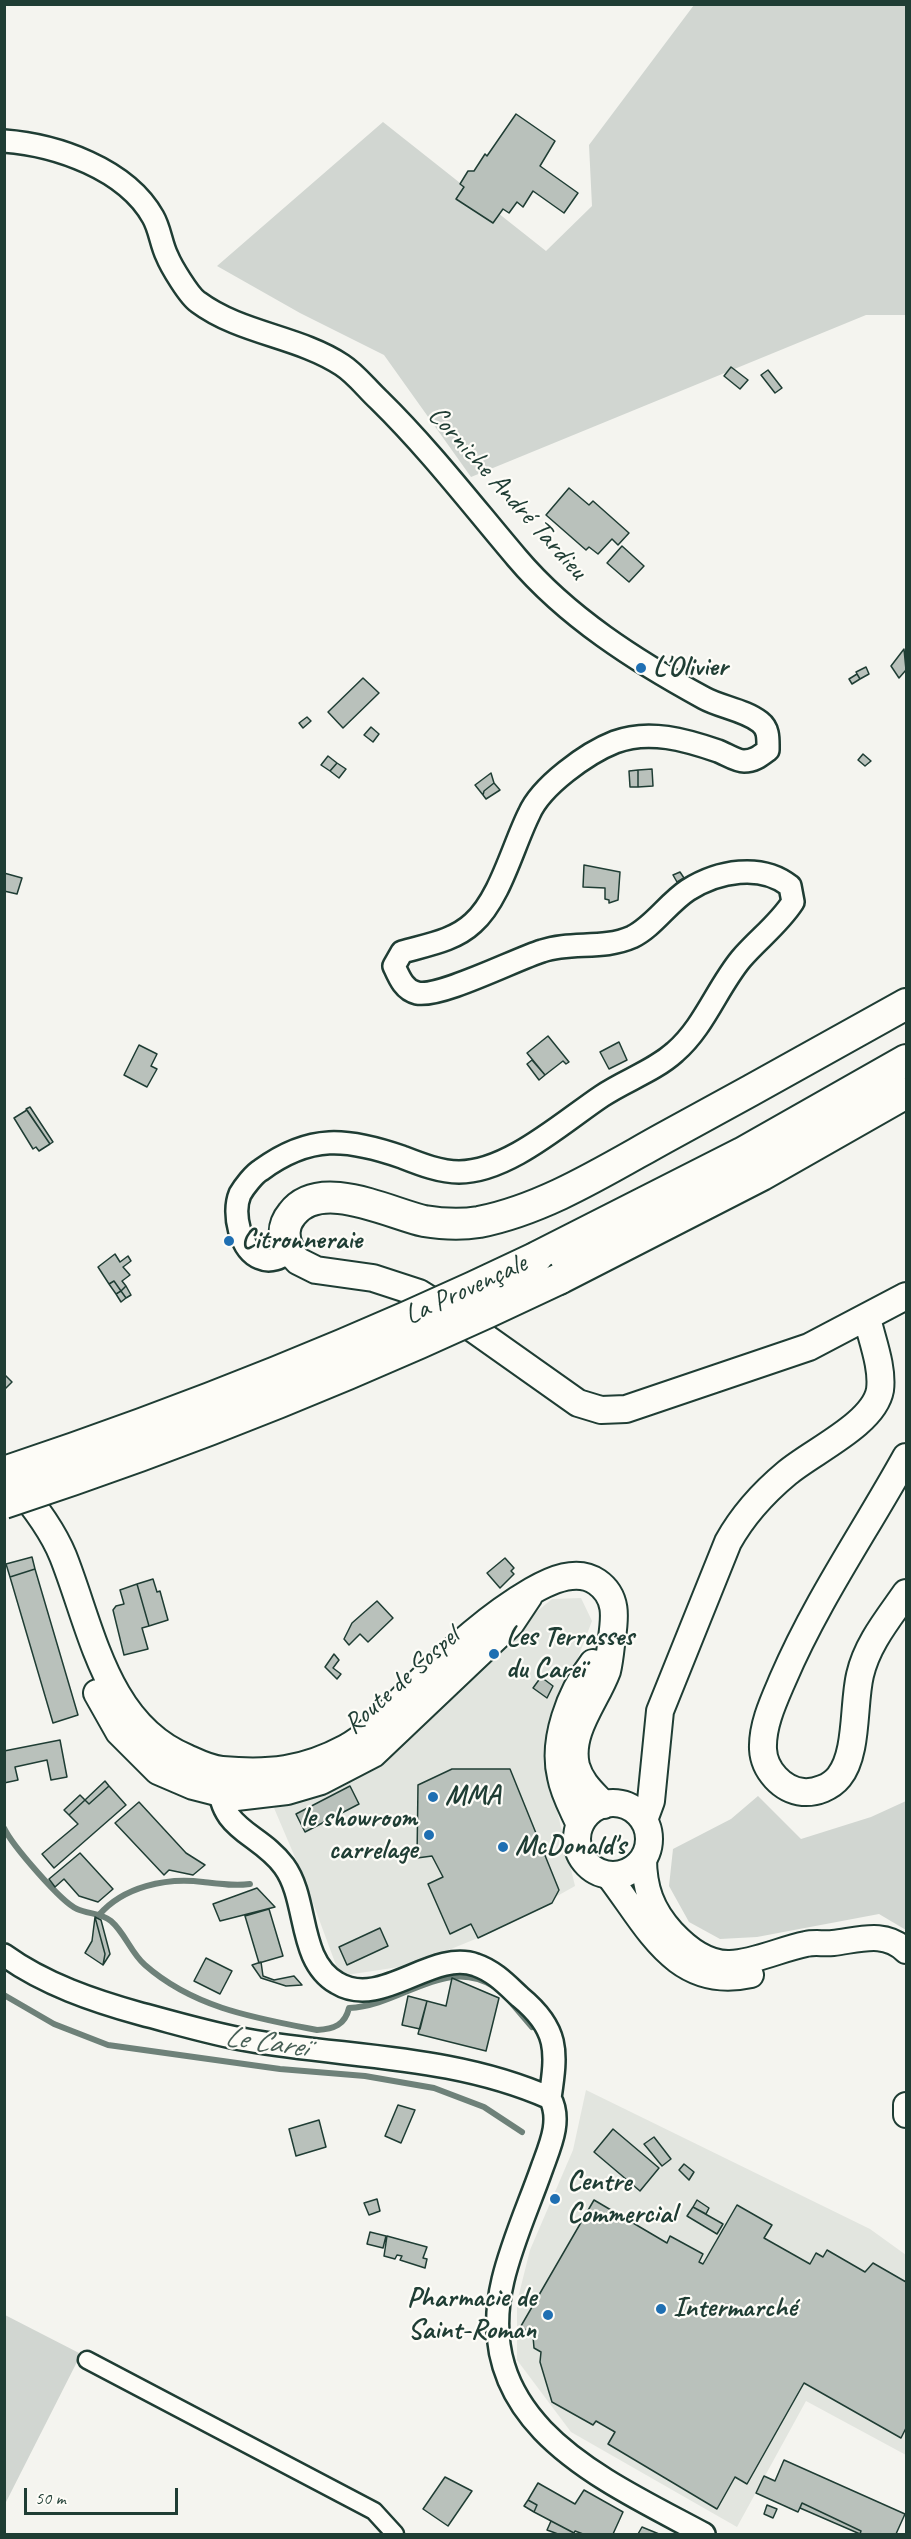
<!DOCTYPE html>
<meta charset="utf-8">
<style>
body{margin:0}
#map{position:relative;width:911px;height:2539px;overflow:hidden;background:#f4f4ef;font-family:Caveat,sans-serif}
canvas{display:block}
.frame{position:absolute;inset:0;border:6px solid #1f3d34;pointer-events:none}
.scale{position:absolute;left:24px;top:2488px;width:154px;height:27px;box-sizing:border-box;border:3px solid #1f3d34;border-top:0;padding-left:8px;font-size:18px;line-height:21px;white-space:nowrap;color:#1f3d34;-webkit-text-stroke:4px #fdfcf7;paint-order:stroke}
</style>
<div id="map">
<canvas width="911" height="2539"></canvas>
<div class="frame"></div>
<div class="scale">50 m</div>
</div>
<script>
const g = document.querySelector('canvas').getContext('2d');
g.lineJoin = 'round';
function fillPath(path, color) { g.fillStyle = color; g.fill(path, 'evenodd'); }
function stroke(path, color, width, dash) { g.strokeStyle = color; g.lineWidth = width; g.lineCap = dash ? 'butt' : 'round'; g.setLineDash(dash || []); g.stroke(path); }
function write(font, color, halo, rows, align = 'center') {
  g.font = font + ' Caveat,sans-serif'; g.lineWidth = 4.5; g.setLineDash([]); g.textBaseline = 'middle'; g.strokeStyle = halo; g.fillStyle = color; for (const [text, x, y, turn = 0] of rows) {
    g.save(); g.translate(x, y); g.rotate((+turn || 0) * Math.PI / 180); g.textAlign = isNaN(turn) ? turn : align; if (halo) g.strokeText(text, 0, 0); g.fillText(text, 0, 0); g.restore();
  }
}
const built = new Path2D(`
 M 581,1598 L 592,1621 L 553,1723 L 550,1781 L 575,1886 L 495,1931 L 412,1965 L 340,1976 L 303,1876 L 274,1808 L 448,1685 L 552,1599 Z
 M 586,2090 L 870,2229 L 906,2255 L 906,2455 L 806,2401 L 737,2527 L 571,2432 L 517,2360 L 517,2302 L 530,2250 L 573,2150 Z`);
const green = new Path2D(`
 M 694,5 L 906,5 L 906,315 L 866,315 L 471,477 L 384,355 L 300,313 L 217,266 L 383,122 L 546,251 L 592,206 L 589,145 Z
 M 758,1796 L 801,1839 L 871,1817 L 906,1801 L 906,1930 L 879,1914 L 757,1937 L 720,1939 L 689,1922 L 669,1886 L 673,1849 L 731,1819 Z
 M 5,2315 L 81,2354 L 5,2504 Z`);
const stream = new Path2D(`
 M 4,1828 C 12,1845 61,1902 77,1909 C 88,1914 102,1913 111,1921 C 125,1933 131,1953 145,1965 C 194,2008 255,2018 317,2030 C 334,2029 345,2025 349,2008 C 402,2006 445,1955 495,1987
 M 99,1915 C 123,1887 166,1877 203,1882 C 220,1884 233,1886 250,1884
 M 4,1995 L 54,2024 L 108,2045 L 280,2069 L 365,2076 L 434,2088 L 484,2107 L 522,2132
 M 509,2000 L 532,2027`);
const building = new Path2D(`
 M 516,114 L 555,141 L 540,166 L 578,193 L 564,213 L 533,191 L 523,207 L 517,202 L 509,213 L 503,209 L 493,223 L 456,199 L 464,187 L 460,184 L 468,171 L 474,171 L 485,154 L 487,156 Z
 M 731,367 L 748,380 L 740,389 L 724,376 Z
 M 768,370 L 782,388 L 775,393 L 761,375 Z
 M 569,488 L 589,505 L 593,501 L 629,533 L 618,545 L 612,539 L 598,554 L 589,547 L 586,550 L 546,515 Z
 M 622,546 L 644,566 L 629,582 L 607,563 Z
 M 904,649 L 906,670 L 899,678 L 891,666 Z
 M 866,667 L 869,674 L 860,679 L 856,672 Z
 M 857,674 L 860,679 L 852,684 L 849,679 Z
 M 363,678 L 379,693 L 343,728 L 328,712 Z
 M 307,717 L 311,721 L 303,728 L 299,723 Z
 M 371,727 L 379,734 L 373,742 L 364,735 Z
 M 863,754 L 871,761 L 865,766 L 858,760 Z
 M 328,756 L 337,763 L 330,771 L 321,765 Z
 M 337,763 L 346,769 L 339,778 L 330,771 Z
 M 652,769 L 653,786 L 638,787 L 638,770 Z
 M 638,770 L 638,787 L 630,787 L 629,771 Z
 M 491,773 L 494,783 L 484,791 L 483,795 L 475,785 Z
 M 494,783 L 500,790 L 486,799 L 483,795 L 484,791 Z
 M 584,865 L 620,872 L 618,900 L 609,903 L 609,900 L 605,899 L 605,888 L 583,887 Z
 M 680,872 L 684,878 L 677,882 L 673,875 Z
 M 4,873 L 22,878 L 17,894 L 4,891 Z
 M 548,1036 L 569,1062 L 566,1064 L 563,1061 L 545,1075 L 527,1053 Z
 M 619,1042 L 627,1060 L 609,1069 L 600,1052 Z
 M 139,1045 L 157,1054 L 151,1066 L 157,1069 L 147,1087 L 124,1075 Z
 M 532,1060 L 545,1075 L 539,1080 L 527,1064 Z
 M 30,1107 L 53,1142 L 50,1144 L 26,1109 Z
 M 27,1110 L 50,1144 L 39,1151 L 36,1147 L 33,1149 L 14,1118 Z
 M 115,1254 L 120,1262 L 128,1256 L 131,1261 L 123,1267 L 130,1275 L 122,1281 L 126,1286 L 121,1291 L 114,1281 L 109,1284 L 98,1267 Z
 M 114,1281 L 121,1291 L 116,1294 L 109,1284 Z
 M 126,1286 L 131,1295 L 126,1298 L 121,1291 Z
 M 121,1291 L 126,1298 L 121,1302 L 116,1294 Z
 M 4,1374 L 12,1382 L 4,1390 Z
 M 32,1557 L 35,1569 L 10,1577 L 6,1564 Z
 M 505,1558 L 514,1568 L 511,1571 L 514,1574 L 500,1588 L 487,1573 Z
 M 35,1569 L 78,1715 L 53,1723 L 10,1577 Z
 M 153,1579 L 157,1592 L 160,1591 L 168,1620 L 149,1626 L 137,1584 Z
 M 137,1584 L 149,1626 L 142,1628 L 148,1649 L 124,1655 L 113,1610 L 116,1606 L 124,1604 L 120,1590 Z
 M 377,1601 L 393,1618 L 368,1642 L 360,1634 L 349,1645 L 344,1639 L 352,1623 Z
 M 334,1654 L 339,1660 L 333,1668 L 341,1674 L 337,1679 L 325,1667 Z
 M 541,1677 L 553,1686 L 547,1698 L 533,1688 Z
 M 60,1740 L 67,1777 L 51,1780 L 47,1760 L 15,1767 L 18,1780 L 4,1783 L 4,1751 Z
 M 452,1769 L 510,1769 L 559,1890 L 552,1903 L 478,1938 L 471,1924 L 450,1934 L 428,1884 L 443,1877 L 432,1856 L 417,1858 L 418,1785 Z
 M 105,1781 L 109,1786 L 89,1804 L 85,1800 Z
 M 109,1786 L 126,1805 L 54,1868 L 42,1854 L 78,1824 L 69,1815 L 85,1800 L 89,1804 Z
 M 350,1786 L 359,1804 L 305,1832 L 296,1814 Z
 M 80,1795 L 85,1800 L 69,1815 L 64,1810 Z
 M 139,1802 L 186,1853 L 205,1865 L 193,1875 L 169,1870 L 164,1875 L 115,1823 Z
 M 80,1853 L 113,1889 L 98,1902 L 79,1896 L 64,1879 L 55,1887 L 49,1879 Z
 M 257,1888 L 275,1907 L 220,1921 L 213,1904 Z
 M 269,1909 L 283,1956 L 259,1963 L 245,1916 Z
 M 95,1917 L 101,1920 L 110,1954 L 103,1965 L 105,1954 Z
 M 95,1917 L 105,1954 L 103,1965 L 85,1953 L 92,1941 Z
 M 380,1928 L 388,1946 L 347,1965 L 339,1947 Z
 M 206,1958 L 232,1971 L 220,1994 L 194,1981 Z
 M 261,1962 L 263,1976 L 274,1980 L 294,1976 L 302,1985 L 286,1986 L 261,1978 L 252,1965 Z
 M 452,1978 L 499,1998 L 486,2051 L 418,2034 L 427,2001 L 446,2006 Z
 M 408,1996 L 427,2001 L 420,2029 L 402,2025 Z
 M 398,2105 L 415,2110 L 401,2143 L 385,2136 Z
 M 319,2120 L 326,2147 L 296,2156 L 289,2129 Z
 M 613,2129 L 659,2168 L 640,2191 L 594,2152 Z
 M 654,2137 L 671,2159 L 662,2166 L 644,2144 Z
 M 684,2164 L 694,2172 L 689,2180 L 679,2170 Z
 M 377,2199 L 380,2211 L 369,2215 L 364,2203 Z
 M 594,2200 L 667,2243 L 670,2236 L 703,2254 L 699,2262 L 703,2264 L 737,2205 L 772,2225 L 764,2238 L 810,2264 L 816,2253 L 823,2257 L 827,2250 L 865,2272 L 873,2263 L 906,2282 L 906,2428 L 901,2438 L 804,2383 L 747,2484 L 735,2477 L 717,2509 L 608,2444 L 615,2432 L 596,2421 L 593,2425 L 552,2402 L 540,2362 L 541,2352 L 534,2348 L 533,2336 L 521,2326 Z
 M 697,2200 L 709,2208 L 706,2214 L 693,2207 Z
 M 693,2207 L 723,2224 L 717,2234 L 687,2216 Z
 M 370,2232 L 386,2236 L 383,2248 L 367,2244 Z
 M 387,2236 L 427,2247 L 423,2258 L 427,2259 L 425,2268 L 400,2260 L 402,2256 L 397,2255 L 395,2259 L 384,2256 Z
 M 784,2460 L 905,2514 L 896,2534 L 860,2534 L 861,2531 L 802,2503 L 798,2512 L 756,2493 L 764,2476 L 775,2481 Z
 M 445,2477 L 472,2491 L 448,2526 L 423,2509 Z
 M 538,2483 L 575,2504 L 584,2490 L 623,2512 L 613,2534 L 583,2534 L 575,2531 L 574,2533 L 534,2512 L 537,2505 L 528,2500 Z
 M 528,2500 L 537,2505 L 534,2512 L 524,2506 Z
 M 802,2503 L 861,2531 L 860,2534 L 800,2508 Z
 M 767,2505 L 777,2509 L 773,2518 L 764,2514 Z
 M 551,2521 L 574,2533 L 575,2534 L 558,2534 L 547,2530 Z
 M 642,2527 L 659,2534 L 638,2534 Z`);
const minor = new Path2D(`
 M 87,2360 L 374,2511 L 395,2534`);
const tertiary = new Path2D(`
 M 4,141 C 57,145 126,169 153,217 C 160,229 161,244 167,256 C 171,266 189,296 198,302 C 241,334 298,336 342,365 C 356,374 367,389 379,400 C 429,449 472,505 517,558 C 567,617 636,661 704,698 C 720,707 745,710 760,722 C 769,729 768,739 768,750 C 760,756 754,761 744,761 C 736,761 726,754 718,751 C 686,740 649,729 615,742 C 587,753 541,786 529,814 C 513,846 500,899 473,923 C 454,941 426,945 402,952 L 394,966 C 399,977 404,990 417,993 C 440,998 516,959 542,951 C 571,941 603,950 632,937 C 653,927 668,903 688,890 C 718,871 761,863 790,886 L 793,902 C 778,925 758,939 741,959 C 717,988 704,1027 675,1052 C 654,1071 626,1080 602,1096 C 563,1122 508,1172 459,1172 C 440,1172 420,1164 402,1157 C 347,1138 310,1134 261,1170 C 254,1174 244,1187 240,1194 C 232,1213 240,1250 260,1258 C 271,1263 281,1257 290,1252
 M 219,1779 C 218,1831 259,1832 284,1866 C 309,1900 297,1960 337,1983 C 381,2010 432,1949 476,1965 C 494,1971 507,1985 520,1997 C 559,2029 557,2051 550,2098
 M 4,1955 C 44,1984 94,2001 141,2014 C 176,2023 212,2034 247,2040 C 349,2058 453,2055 550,2098
 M 550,2098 C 562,2120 550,2146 542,2168 C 529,2205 512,2242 503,2280 C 469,2423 602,2479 704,2534`);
const secondary = new Path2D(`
 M 644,1858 C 644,1888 652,1910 672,1932 C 687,1948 707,1964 730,1963 C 755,1962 781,1949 806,1944 C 814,1942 824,1944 833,1943 C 859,1940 885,1930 906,1951
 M 607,1874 C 647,1925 674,1992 751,1975
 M 906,2105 L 906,2115`);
const primary = new Path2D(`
 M 290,1252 L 298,1261 L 316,1270 L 373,1278 L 419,1293 L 448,1311 L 578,1403 L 601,1410 L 626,1409 L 809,1347 L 906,1296
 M 906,1457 C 865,1531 817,1600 783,1679 C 774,1700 762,1725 763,1749 C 764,1770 782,1790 803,1792 C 816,1793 831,1787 839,1777 C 858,1754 853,1704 860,1675 C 867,1644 888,1619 906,1593
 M 13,1481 C 32,1503 52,1529 63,1556 C 92,1629 106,1725 187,1758 C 198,1763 210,1769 222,1770 C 269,1774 303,1771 346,1748 C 369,1736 390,1711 409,1692 C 449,1654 484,1619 532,1591 C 551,1580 577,1568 597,1582 C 620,1598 614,1622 611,1645 C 610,1654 609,1663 607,1671 C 596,1701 568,1732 576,1766 C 581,1783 592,1792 604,1805
 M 97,1693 L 119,1732 L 158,1771 L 193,1786 L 236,1797 L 287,1791 L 321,1781 L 373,1754 L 511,1623 L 529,1596
 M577 1839a36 36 0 1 1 72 0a36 36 0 1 1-72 0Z
 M 644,1820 L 651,1801 L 660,1711 L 728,1542 C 743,1515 763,1493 787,1473 C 813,1451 874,1424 880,1390 C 883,1367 872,1340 867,1318
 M 580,1825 C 573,1809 564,1794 561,1777 C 552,1740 570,1693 593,1663`);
const motorway = new Path2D(`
 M 290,1252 C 283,1239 282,1226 292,1214 C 320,1177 389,1213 424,1221 C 442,1224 461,1225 479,1222 C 545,1209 606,1170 664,1138 C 745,1094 826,1049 906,1004
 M 537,1257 L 742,1153 L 906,1060
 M 559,1279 L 762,1175 L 906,1093`);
const motorwayBridge = new Path2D(`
 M 4,1472 C 187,1411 364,1340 537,1257
 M 4,1503 C 194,1441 379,1365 559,1279`);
const markers = [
 [641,668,6,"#1f6fb2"],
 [229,1241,6,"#1f6fb2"],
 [494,1654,6,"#1f6fb2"],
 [433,1797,6,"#1f6fb2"],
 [429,1835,6,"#1f6fb2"],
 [503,1847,6,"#1f6fb2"],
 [555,2199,6,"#1f6fb2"],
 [661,2309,6,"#1f6fb2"],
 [548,2315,6,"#1f6fb2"]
];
const streetNames = [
 ["Corniche André Tardieu",507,493,48],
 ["La Provençale",466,1290,-25],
 ["Route de Sospel",402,1681,-42]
];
const poiNames = [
 ["L'Olivier",653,668],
 ["Citronneraie",241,1241],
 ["Les Terrasses",506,1638],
 ["du Careï",506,1670],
 ["MMA",445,1797],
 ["le showroom",417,1819,"right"],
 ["carrelage",417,1851,"right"],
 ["McDonald's",515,1847],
 ["Centre",567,2183],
 ["Commercial",567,2215],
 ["Pharmacie de",536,2299,"right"],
 ["Saint-Roman",536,2331,"right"],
 ["Intermarché",673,2309]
];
const waterNames = [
 ["Le Careï",266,2043,8]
];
fillPath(built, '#e2e5df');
fillPath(green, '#d1d6d1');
stroke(stream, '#6e8179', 6);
fillPath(building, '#b9c1bb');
stroke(building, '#1f3d34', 1.5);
stroke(minor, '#1f3d34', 21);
stroke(tertiary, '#1f3d34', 26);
stroke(secondary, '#1f3d34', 28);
stroke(primary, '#1f3d34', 30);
stroke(motorway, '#1f3d34', 34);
stroke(minor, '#fdfcf7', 16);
stroke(tertiary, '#fdfcf7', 21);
stroke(secondary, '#fdfcf7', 24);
stroke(primary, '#fdfcf7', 26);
stroke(motorway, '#fdfcf7', 30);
stroke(motorwayBridge, '#1f3d34', 34, []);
stroke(motorwayBridge, '#fdfcf7', 30);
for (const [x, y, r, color] of markers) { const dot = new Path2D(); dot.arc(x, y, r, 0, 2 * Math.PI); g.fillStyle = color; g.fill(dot); stroke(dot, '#fdfcf7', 2); }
write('28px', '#1f3d34', '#fdfcf7', streetNames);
write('bold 28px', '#1f3d34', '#fdfcf7', poiNames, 'left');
write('italic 30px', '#475f56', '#fdfcf7', waterNames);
</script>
